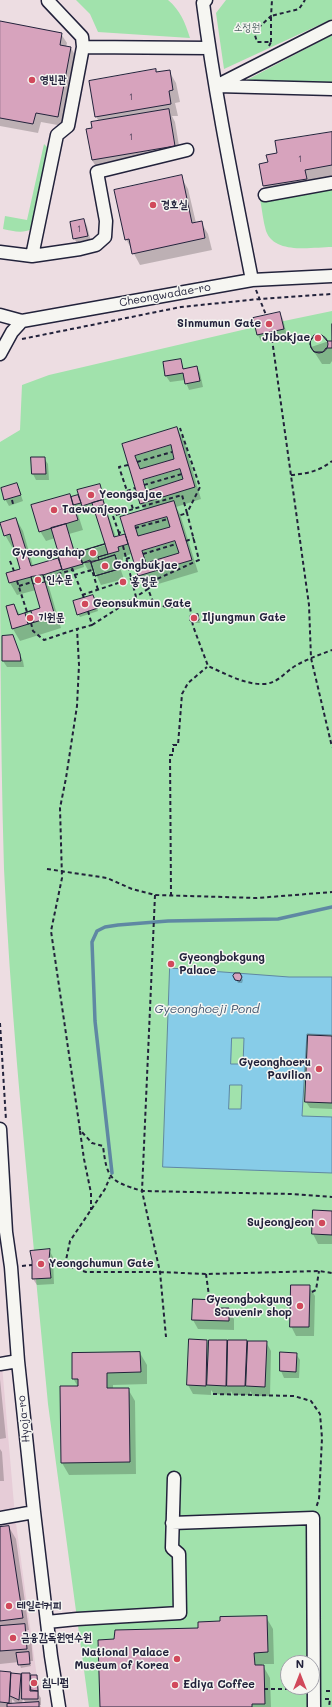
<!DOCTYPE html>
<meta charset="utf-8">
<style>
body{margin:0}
#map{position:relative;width:332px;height:1707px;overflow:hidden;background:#eddde2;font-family:Mali,sans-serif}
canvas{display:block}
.north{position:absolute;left:280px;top:1655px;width:40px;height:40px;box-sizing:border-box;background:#f6f6f2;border:1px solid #a1a1a9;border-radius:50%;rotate:0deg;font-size:11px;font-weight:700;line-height:16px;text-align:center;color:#22223b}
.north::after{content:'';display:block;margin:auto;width:14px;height:18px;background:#d1495b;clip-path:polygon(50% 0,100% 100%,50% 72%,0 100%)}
</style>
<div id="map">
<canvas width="332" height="1707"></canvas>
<div class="north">N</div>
</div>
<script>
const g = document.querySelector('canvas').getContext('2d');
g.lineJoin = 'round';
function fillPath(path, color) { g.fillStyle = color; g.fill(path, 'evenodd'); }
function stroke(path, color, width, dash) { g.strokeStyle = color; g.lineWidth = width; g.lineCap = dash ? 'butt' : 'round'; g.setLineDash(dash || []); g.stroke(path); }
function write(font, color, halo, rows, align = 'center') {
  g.font = font + ' Mali,"Poor Story",sans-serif'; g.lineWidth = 3; g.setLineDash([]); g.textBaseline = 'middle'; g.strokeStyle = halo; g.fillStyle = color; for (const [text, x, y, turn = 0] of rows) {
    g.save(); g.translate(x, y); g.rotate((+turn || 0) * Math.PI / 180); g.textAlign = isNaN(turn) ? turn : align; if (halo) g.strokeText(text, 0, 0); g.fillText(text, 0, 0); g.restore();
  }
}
const built = new Path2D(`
 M 0,1365 L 2,1365 L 15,1516 L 41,1707 L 0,1707 Z`);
const green = new Path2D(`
 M 76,0 L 168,0 C 180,10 185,22 190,38 L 98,32 L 90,14 Z
 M 226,0 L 332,0 L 332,19 L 224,69 L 216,13 Z
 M 332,35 L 332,83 L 243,82 Z
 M 44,144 L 48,148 L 32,229 C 22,234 13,231 3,229 L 5,216 L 27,220 Z
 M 332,189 L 332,247 C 312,247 275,255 266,231 C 263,221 262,209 260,199 Z
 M 332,311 L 332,1707 L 89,1707 L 48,1404 L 36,1279 L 32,1279 L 32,1261 L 30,1251 L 34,1251 C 22,1124 10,997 4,869 C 0,727 0,584 0,442 L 20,430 L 22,385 L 49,375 L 255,327 ZM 288,1663 L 312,1663 L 312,1687 L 288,1687 Z`);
const water = new Path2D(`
 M 170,968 L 289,977 L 332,977 L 332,1035 L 307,1034 L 302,1116 L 332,1117 L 332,1173 L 163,1167 ZM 232,1038 L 244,1038 L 243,1064 L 231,1064 ZM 230,1085 L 242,1085 L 241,1109 L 229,1109 Z`);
const shadow = new Path2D(`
 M 0,22 L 61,34 L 67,43 L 66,47 L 71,48 L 76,57 L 63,126 L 41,122 L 38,133 L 0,126 Z
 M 155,70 L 157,73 L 169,71 L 176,83 L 180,102 L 175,103 L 178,116 L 172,116 L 175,122 L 181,158 L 99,172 L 92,160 L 94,129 L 99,122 L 96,116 Z
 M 332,133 L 332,178 L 271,198 L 264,186 L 269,163 L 278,154 Z
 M 181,177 L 188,189 L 196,223 L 201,222 L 208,234 L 212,250 L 140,265 L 126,239 Z
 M 84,220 L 87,226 L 91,242 L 78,245 L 74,238 Z
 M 280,313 L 283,319 L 287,336 L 261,341 L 258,335 L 254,319 Z
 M 326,342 L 332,342 L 332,361 L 330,364 L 322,364 L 311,347 Z
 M 180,360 L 184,370 L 196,367 L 200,373 L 203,387 L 189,390 L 185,380 L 170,382 L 166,376 L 164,363 Z
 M 177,428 L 184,441 L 201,499 L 176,507 L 180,514 L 198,572 L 145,588 L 139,576 L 131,554 L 123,557 L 123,560 L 118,562 L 124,579 L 101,585 L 94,570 L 89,572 L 83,561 L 84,567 L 66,573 L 68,581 L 49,587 L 61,628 L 20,641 L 13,629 L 7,607 L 14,605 L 20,615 L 42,609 L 36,590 L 17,595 L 10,583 L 7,574 L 21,570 L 14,547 L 12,547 L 5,535 L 16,519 L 23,531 L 33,566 L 58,559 L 60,563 L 61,555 L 55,538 L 46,541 L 40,531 L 71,498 L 78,496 L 81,499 L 99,485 L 103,490 L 101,490 L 105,504 L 107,504 L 107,506 L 105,506 L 116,537 L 124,535 L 127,539 L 121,518 L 145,511 L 140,503 L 123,444 ZM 141,475 L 150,491 L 148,491 L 139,476 ZM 83,506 L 86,512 L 95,509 L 106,545 L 79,553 L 75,551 L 69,534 L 83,530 L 76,508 Z
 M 44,458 L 48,464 L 49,480 L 36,480 L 33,474 Z
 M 17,484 L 23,501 L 9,506 L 5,499 Z
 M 93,596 L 98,611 L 80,617 L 78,614 Z
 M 198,615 L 200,623 L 193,623 L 191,621 Z
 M 12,636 L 23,661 L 24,667 L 7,667 L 3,661 Z
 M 239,974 L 243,980 L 242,983 L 238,983 L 234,976 Z
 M 332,1037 L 332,1109 L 310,1108 L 306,1102 Z
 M 314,1211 L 332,1212 L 332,1244 L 318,1244 L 313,1234 Z
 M 49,1250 L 53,1257 L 54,1284 L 37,1285 L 33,1279 L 33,1261 Z
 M 309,1286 L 315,1296 L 314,1336 L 296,1336 L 291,1326 Z
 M 216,1301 L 221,1309 L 228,1309 L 234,1319 L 234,1330 L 198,1329 L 193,1320 Z
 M 207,1341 L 209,1345 L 227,1341 L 229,1345 L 246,1341 L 249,1346 L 266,1342 L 271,1351 L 270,1396 L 253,1396 L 250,1391 L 250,1395 L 233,1395 L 231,1391 L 230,1395 L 214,1394 L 211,1390 L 211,1395 L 193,1394 L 188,1385 Z
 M 140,1353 L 147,1365 L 147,1384 L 113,1385 L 113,1389 L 128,1389 L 135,1401 L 136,1474 L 69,1475 L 62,1463 L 78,1387 L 73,1378 Z
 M 281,1353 L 296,1354 L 300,1360 L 299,1378 L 284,1378 L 281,1371 Z
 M 0,1379 L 6,1438 L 0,1439 Z
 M 0,1449 L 2,1452 L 4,1481 L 0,1481 Z
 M 9,1527 L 16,1539 L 29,1630 L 27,1630 L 31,1637 L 33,1661 L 30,1661 L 31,1666 L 21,1668 L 19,1662 L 0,1664 L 0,1528 Z
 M 266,1617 L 273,1629 L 274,1664 L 262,1664 L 270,1678 L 271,1707 L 101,1707 L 115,1640 L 199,1629 Z
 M 0,1672 L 10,1673 L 12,1677 L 20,1675 L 23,1679 L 29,1674 L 30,1676 L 36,1676 L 38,1679 L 39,1695 L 41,1698 L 41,1705 L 39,1705 L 41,1707 L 0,1707 ZM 23,1698 L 26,1704 L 22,1704 ZM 12,1699 L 15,1702 L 19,1704 L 12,1705 Z`);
const stream = new Path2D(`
 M 112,1173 L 95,1021 L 92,942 L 97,931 L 105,927 L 118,925 L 168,921 L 278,919 L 332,907`);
const building = new Path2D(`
 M 0,21 L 62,33 L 60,45 L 71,47 L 58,117 L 36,113 L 33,124 L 0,118 Z
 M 156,69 L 156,72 L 170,70 L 173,90 L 169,91 L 171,104 L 95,117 L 89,81 Z
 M 169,109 L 175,146 L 92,160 L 86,129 L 92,128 L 91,122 Z
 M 332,132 L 332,165 L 305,170 L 307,179 L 263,186 L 259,164 L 268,162 L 266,155 L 277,153 L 275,141 Z
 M 182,175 L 192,223 L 202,221 L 205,238 L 132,254 L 129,239 L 125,240 L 114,190 Z
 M 84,219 L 88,236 L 73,239 L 70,222 Z
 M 280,312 L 284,329 L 257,335 L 253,318 Z
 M 332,324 L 332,348 L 326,348 L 323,352 L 314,352 L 311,347 L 310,341 L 314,335 L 322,335 L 327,341 L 332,341 Z
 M310 344a9 9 0 1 1 18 0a9 9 0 1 1-18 0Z
 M 181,359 L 183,369 L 197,366 L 200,381 L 185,384 L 183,373 L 165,376 L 163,362 Z
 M 177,427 L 195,487 L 140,504 L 122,444 ZM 171,445 L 174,459 L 140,469 L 135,456 ZM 180,469 L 183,479 L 146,491 L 143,480 Z
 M 31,457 L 45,457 L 46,474 L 32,474 Z
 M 17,483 L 21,495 L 4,500 L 1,488 Z
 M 100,484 L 104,499 L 82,506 L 77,490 Z
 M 70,494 L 78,520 L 39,532 L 31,505 Z
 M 78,495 L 81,503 L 73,505 L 71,497 Z
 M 103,500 L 114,537 L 125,534 L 128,544 L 118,547 L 119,551 L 98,557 L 99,560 L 115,555 L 119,569 L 95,576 L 90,560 L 82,563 L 79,552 L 105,544 L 92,503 Z
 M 174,501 L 192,560 L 138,576 L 120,517 ZM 167,517 L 170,527 L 138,536 L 135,526 ZM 175,541 L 179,553 L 146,563 L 142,551 Z
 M 104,505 L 105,510 L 95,513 L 94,508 Z
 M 16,518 L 31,566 L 58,558 L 62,569 L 43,575 L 55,616 L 12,629 L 6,606 L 14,604 L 18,615 L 40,608 L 31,577 L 9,583 L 6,573 L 20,569 L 10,534 L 4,536 L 0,523 Z
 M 66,524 L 74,551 L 59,555 L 51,528 Z
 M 105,544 L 108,554 L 98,557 L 99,560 L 82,563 L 79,552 Z
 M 78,549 L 83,564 L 62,570 L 58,555 Z
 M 115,555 L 119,569 L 95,576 L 91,563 Z
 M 43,575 L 45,582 L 33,584 L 31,577 Z
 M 93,595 L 98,608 L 77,615 L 73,601 Z
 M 31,611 L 34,622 L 28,624 L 25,613 Z
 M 198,614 L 199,620 L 190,621 L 190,616 Z
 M 13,635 L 20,654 L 21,661 L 2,661 L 2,636 Z
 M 235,973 L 240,973 L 242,977 L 240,981 L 235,980 L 233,976 Z
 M 308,1035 L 332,1036 L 332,1103 L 305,1102 Z
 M 313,1210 L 332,1211 L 332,1235 L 312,1234 Z
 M 50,1249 L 49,1260 L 51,1278 L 32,1279 L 32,1261 L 30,1251 Z
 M 291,1285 L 310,1285 L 309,1327 L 290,1327 Z
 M 193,1299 L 217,1300 L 217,1308 L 229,1308 L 229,1321 L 192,1320 Z
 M 189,1339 L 207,1340 L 206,1386 L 187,1385 Z
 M 209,1340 L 227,1340 L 226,1386 L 207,1385 Z
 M 228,1340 L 247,1340 L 245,1386 L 227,1386 Z
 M 248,1341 L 267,1341 L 265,1387 L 246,1386 Z
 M 140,1352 L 141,1372 L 107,1373 L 107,1388 L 129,1388 L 130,1462 L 61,1463 L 60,1386 L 78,1386 L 78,1379 L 72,1379 L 72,1353 Z
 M 280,1352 L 297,1353 L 296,1372 L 280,1371 Z
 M 9,1526 L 23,1618 L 0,1621 L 0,1527 Z
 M 267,1616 L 268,1652 L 254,1653 L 255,1665 L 264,1665 L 265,1704 L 252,1704 L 252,1707 L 100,1707 L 98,1640 L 114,1639 L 115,1630 L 198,1628 L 198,1622 L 220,1621 L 220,1617 Z
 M 25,1624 L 27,1649 L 0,1651 L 0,1626 Z
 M 29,1652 L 30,1664 L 18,1665 L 16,1653 Z
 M 0,1671 L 11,1672 L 9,1703 L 0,1702 Z
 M 11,1673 L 21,1674 L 19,1700 L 10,1696 Z
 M 22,1673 L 30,1673 L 30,1691 L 38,1691 L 38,1699 L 22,1699 Z
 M 31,1675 L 37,1675 L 38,1691 L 31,1690 Z
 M 39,1702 L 39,1707 L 7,1707 L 7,1704 Z`);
const path = new Path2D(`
 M 271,42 L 271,16 L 299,9 L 305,0
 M 269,46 L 271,42 L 257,42 L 254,32 L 271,16 L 272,0
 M 256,290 L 266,315
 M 271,332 L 309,605 L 311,658 L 332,747
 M 22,339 L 181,307 L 259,299 L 332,294
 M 137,462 L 172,452
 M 128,465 L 119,467 L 133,509 L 182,495 L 187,513 L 178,516
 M 291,475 C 306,474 320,471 332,461
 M 144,485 L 182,474
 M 127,491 L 135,488
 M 12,500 L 13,504
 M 135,528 L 168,519
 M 119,533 L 113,516 L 133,509
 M 119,535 L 119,533 L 124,531
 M 186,541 L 194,538
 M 123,546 L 136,597
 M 143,554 L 176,544
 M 126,559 L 132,557
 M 10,561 L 14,571
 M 72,568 L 84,598
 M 74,575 L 92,570 L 98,590
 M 44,578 L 72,570
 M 17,581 L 27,612
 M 123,581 L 131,579
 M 19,586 L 32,582
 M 148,589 L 157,579 L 199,560 L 187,513 L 200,487 L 180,428
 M 82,595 L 121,582
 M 88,611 L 92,625 L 77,629 L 79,665 L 77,706 L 66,778 L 60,808 L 62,878 L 51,931 L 80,1130 L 92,1143 L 103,1146 C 107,1179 110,1181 142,1191 L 292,1194 L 332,1197
 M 31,623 L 33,631 L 44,640 L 77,629
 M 92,625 L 148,589 L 153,602 L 166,607 L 190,607 L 193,626 L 208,666 C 224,673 245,685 264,684 C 278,683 284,673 295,666 C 307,659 319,655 332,650
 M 47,869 L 107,878 L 132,889 L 155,895 L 257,898 L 332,892
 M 155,895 L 142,1191 L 160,1272 L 166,1337
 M 171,896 L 170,755 L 173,755 L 173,745 L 178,745 L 182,694 L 188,683 L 207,667
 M 0,1023 L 6,1120
 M 80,1131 L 84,1159 L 91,1193 L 91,1210
 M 49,1264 L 65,1265 L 86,1272 L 160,1272 L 206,1274 L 319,1271 L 332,1273
 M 65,1265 L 70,1241 L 105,1189 L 110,1177
 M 22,1266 L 32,1265
 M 206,1274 L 209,1296
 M 312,1292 L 316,1290 L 319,1271
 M 213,1394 L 294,1396 L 311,1401 L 320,1414 L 322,1438 L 319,1499 L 316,1508
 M 264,1689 L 303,1689
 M 326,1691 L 332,1691
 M 325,1699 L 330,1699 L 329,1707`);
const minor = new Path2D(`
 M 206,0 L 203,3 C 215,96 234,188 252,280
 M 83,47 L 209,48
 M 216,86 L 332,27
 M 217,86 L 332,89
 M 265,195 L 332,183
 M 0,252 L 32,256 L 80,249 L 96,245 L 105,237 L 106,221 L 97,172 L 187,150
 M 32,256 L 57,135 L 68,126 L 83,47 L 82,37 L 48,1
 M 0,315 L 22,321 L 252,280 L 332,276
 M 0,354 L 12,332 L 22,321
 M 0,1129 L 6,1232 L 11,1267 L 18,1361 L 34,1512 L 51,1656 L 59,1707
 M 0,1364 L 18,1361
 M 0,1518 L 34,1512
 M 172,1523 L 313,1518 L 314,1707
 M 47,1622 L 77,1619 L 180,1613 L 179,1554 L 172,1548 L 174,1478`);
const markers = [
 [32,80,4,"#d1495b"],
 [153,205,4,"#d1495b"],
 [269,324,4,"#d1495b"],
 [318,338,4,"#d1495b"],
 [91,495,4,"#d1495b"],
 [54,510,4,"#d1495b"],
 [93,553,4,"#d1495b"],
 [105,566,4,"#d1495b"],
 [38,580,4,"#d1495b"],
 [123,582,4,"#d1495b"],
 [85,604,4,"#d1495b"],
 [30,618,4,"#d1495b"],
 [194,618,4,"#d1495b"],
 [171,964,4,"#d1495b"],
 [319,1069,4,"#d1495b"],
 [322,1223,4,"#d1495b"],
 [41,1264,4,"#d1495b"],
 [300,1306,4,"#d1495b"],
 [9,1606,4,"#d1495b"],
 [13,1638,4,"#d1495b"],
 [177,1659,4,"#d1495b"],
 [34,1683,4,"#d1495b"],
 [175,1685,4,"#d1495b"]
];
const numberNames = [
 ["1",131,97],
 ["1",131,137],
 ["1",300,159],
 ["1",79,229]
];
const parkNames = [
 ["소정원",247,28]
];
const poiNames = [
 ["영빈관",40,80],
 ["경호실",161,205],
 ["Sinmumun Gate",261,324,"right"],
 ["Jibokjae",310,338,"right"],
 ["Yeongsajae",99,495],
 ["Taewonjeon",62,510],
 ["Gyeongsahap",85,553,"right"],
 ["Gongbukjae",113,566],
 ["인수문",46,580],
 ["홍경문",131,582],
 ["Geonsukmun Gate",93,604],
 ["기원문",38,618],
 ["Iljungmun Gate",202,618],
 ["Gyeongbokgung",179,958],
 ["Palace",179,971],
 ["Gyeonghoeru",311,1063,"right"],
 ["Pavilion",311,1076,"right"],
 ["Sujeongjeon",314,1223,"right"],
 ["Yeongchumun Gate",49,1264],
 ["Gyeongbokgung",292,1300,"right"],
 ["Souvenir shop",292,1313,"right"],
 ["테일러커피",17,1606],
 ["금융감독원연수원",21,1638],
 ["National Palace",169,1653,"right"],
 ["Museum of Korea",169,1666,"right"],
 ["침니펍",42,1683],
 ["Ediya Coffee",183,1685]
];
const streetNames = [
 ["Cheongwadae-ro",165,295,-10],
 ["Hyoja-ro",24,1419,-96]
];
const waterNames = [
 ["Gyeonghoeji Pond",207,1009]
];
fillPath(built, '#e6ccd7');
fillPath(green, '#a1e2ac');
fillPath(water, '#87cce8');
stroke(water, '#5f88a3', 1);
fillPath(shadow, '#0003');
stroke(stream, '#5f88a3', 3.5);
fillPath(building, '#d7a3bd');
stroke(building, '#22223b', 1);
stroke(minor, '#22223b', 15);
stroke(path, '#22223b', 2, [4, 3]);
stroke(minor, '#f6f6f2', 12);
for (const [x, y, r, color] of markers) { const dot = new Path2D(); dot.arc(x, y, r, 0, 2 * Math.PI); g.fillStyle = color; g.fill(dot); stroke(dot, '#f6f6f2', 1.5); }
write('9px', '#4f425c', null, numberNames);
write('11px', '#485c5d', '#f6f6f2', parkNames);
write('bold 11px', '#22223b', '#f6f6f2', poiNames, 'left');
write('11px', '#22223b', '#f6f6f2', streetNames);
write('italic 12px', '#40556f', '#f6f6f2', waterNames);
</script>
